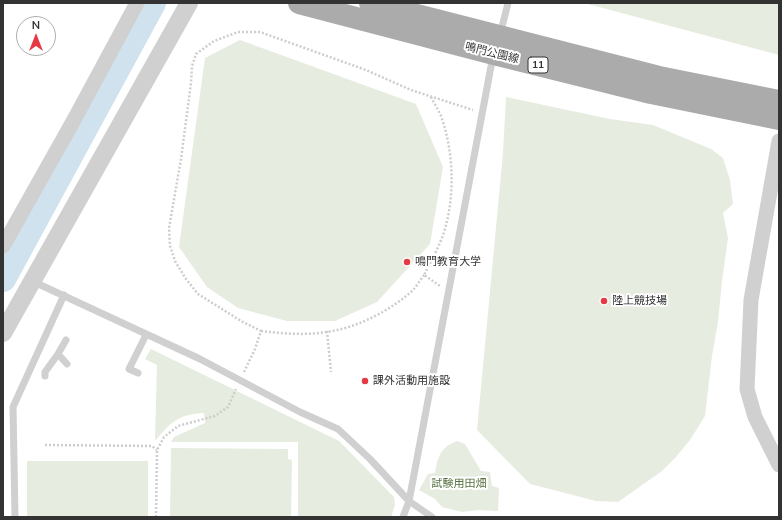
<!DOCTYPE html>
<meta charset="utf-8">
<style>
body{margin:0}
#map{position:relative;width:782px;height:520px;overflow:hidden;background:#fff;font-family:Mulish,sans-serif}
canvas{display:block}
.frame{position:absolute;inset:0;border:4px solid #333;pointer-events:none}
.north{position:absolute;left:16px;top:16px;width:40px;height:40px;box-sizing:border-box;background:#fff;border:1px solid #adadad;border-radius:50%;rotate:0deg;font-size:11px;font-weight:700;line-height:16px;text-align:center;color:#333}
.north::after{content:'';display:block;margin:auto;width:14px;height:18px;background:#e63946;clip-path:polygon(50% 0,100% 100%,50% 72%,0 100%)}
</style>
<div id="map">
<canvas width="782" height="520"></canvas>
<div class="frame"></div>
<div class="north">N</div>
</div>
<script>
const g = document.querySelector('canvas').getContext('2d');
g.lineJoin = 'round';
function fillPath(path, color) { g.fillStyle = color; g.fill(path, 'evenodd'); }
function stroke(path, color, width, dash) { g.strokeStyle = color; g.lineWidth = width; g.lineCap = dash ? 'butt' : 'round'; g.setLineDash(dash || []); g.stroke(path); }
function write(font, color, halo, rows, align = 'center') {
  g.font = font + ' Mulish,"Noto Sans JP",sans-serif'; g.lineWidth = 4; g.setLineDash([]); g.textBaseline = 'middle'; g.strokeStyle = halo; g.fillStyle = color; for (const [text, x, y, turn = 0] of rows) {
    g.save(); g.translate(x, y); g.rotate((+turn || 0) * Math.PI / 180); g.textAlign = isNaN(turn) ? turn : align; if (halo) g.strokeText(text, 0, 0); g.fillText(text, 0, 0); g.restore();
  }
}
const green = new Path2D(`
 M 584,3 L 779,3 L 779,55 Z
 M 240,40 L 416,104 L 443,167 L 430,244 L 377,302 L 335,321 L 287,321 L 238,308 L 207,287 L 179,247 L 205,58 Z
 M 506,97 L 610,119 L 653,125 L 711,149 L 723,158 L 730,180 L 733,204 L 723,213 L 728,238 L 722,281 L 718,322 L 712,356 L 705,416 L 690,440 L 675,458 L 662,471 L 618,502 L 596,501 L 530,484 L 477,430 L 503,153 Z
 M 151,349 L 339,441 L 394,497 L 395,505 L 391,517 L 298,517 L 298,442 L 171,442 L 174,437 L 205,423 L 204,413 C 178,414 170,423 155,441 L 157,365 L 145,359 Z
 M 457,441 L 465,444 L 481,471 L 490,472 L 492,486 L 499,488 L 498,511 L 478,510 L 462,512 L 442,507 L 435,499 L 419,490 L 428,474 L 435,473 C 438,456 440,448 457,441 Z
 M 171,448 L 288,449 L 288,459 L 292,460 L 291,517 L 170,517 Z
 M 27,461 L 148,461 L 148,517 L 27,517 Z`);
const river = new Path2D(`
 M 3,279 L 153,3`);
const path = new Path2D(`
 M 431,97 C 434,103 438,109 441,116 C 453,149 455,191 446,225 C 442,242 432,259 424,275 L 440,286
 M 261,331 C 286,334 312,336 337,330 C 362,325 394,308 413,290 C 417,286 420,280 424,275
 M 327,331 L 331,372
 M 244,372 L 255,349 L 261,331 L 241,321 L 198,294 L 186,279 L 175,261 L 170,246 L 169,228 L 181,159 L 191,83 L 192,66 L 196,54 L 214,41 L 238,32 L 260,32 L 366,70 L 411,90 L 473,110
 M 45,445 L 152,446 L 157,450
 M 156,517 L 157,450 L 164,437 L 178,426 L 215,416 L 228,407 L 236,389`);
const service = new Path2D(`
 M 500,35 L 508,3
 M 32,281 L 200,359 L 300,412 L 338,429 L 370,459 L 409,501 L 432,517
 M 66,340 L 58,354 L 67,364
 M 138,373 L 129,369 L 146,335
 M 45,376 L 45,372 L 58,354
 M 15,517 L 13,407 L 64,295
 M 403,517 L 409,501 L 493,56`);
const minor = new Path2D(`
 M 779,141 L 751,300 L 747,389 L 755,417 L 779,465
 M 3,246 L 75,118 L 137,3`);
const tertiary = new Path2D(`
 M 3,333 L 189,3`);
const primary = new Path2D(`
 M 299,3 L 494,54 L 651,93 L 779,119
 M 370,3 L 659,77 L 779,101`);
const markers = [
 [407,262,4,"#e63946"],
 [604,301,4,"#e63946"],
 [365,381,4,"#e63946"]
];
const shields = [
 [538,65,20]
];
const shieldNames = [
 ["11",538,65]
];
const streetNames = [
 ["鳴門公園線",492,53,14]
];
const poiNames = [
 ["鳴門教育大学",415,262],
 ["陸上競技場",612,301],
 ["課外活動用施設",373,381]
];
const parkNames = [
 ["試験用田畑",459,484]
];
fillPath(green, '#e6ecdf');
stroke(river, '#cfe2ee', 26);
stroke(path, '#cdcdcd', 2.5, [2, 2]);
stroke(service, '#d0d0d0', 7);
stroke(minor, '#d0d0d0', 15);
stroke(tertiary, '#d0d0d0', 18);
stroke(primary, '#ababab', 22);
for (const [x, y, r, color] of markers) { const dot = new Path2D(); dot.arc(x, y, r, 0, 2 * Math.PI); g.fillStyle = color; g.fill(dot); stroke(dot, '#fff', 1.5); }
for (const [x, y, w] of shields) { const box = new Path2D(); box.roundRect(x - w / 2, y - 8, w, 16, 3); g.fillStyle = '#fff'; g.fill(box); stroke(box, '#333', 1); }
write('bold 10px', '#333', null, shieldNames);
write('11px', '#333', '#fff', streetNames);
write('11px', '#333', '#fff', poiNames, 'left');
write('11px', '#56703f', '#fff', parkNames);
</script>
